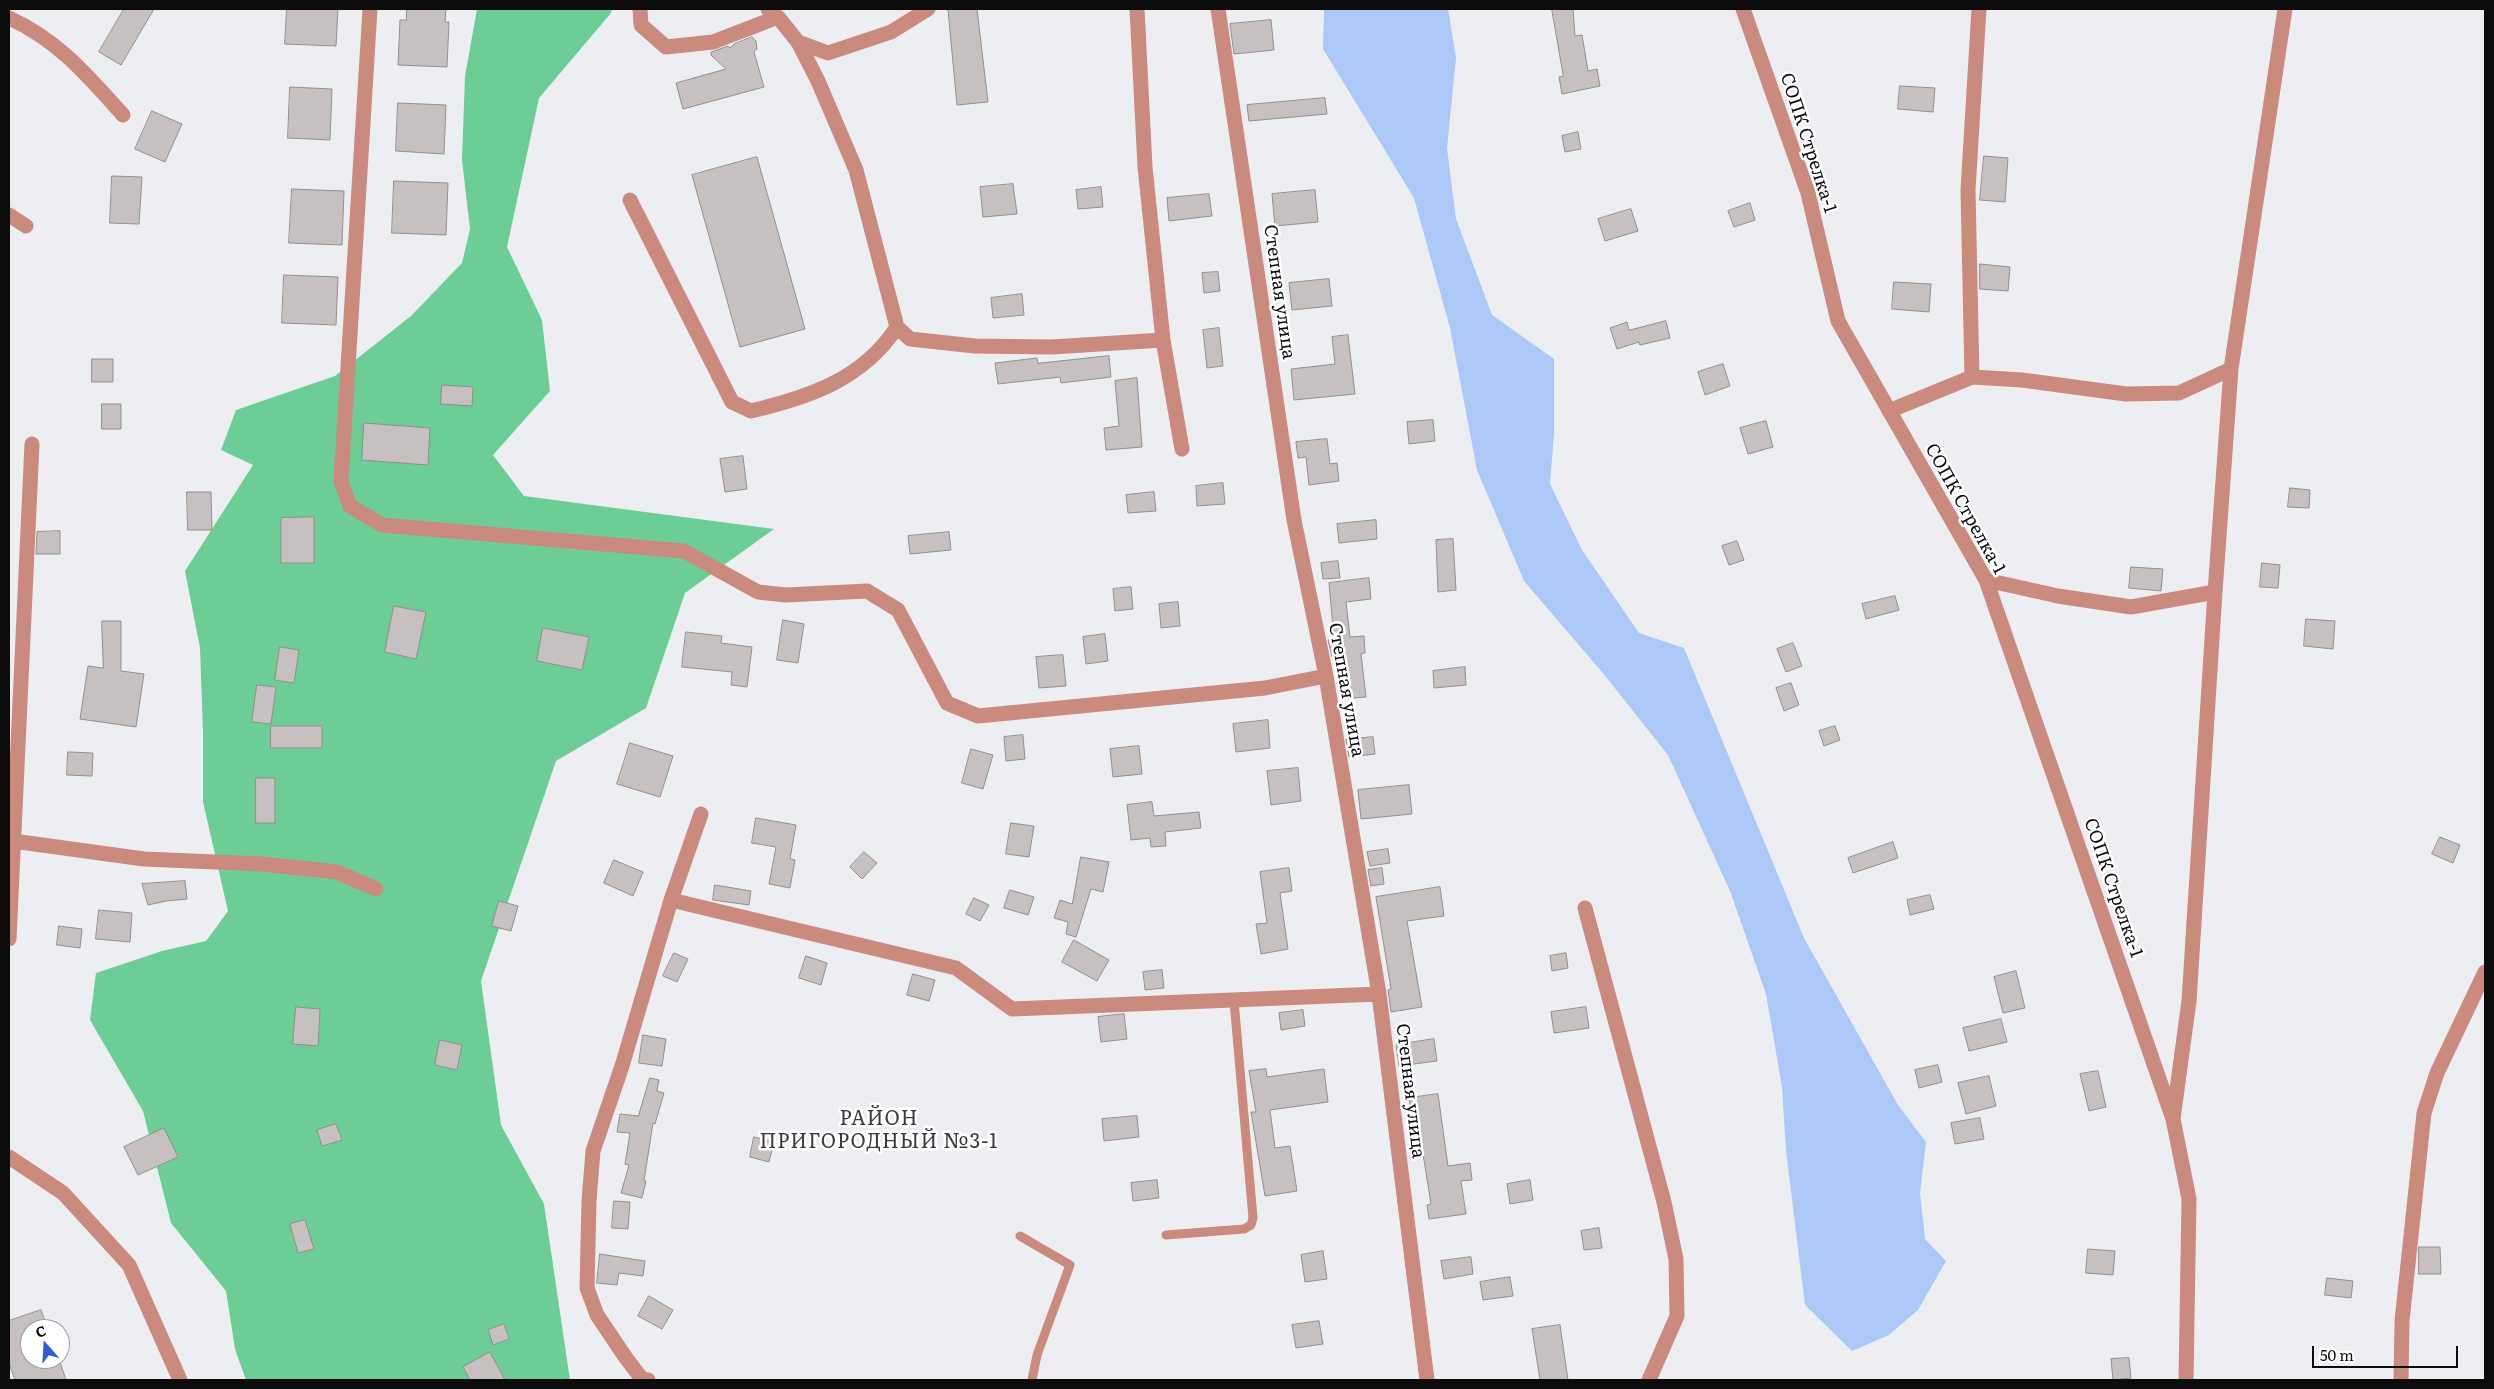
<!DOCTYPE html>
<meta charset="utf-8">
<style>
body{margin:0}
#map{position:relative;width:2494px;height:1389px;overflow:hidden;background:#edeef2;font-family:Literata,serif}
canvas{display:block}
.frame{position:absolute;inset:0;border:10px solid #0c0c0d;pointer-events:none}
.north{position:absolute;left:20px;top:1319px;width:50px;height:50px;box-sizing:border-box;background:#fff;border:1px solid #9e9e9e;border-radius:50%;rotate:341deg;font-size:14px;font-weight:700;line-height:20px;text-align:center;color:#0c0c0d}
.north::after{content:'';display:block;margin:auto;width:18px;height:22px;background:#325ecd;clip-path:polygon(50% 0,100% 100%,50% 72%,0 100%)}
.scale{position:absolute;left:2312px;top:1346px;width:146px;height:22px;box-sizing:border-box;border:2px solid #0c0c0d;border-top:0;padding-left:6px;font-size:15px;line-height:18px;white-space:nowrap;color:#0c0c0d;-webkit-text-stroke:4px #fff;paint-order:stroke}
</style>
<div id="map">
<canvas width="2494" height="1389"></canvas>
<div class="frame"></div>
<div class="north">С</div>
<div class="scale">50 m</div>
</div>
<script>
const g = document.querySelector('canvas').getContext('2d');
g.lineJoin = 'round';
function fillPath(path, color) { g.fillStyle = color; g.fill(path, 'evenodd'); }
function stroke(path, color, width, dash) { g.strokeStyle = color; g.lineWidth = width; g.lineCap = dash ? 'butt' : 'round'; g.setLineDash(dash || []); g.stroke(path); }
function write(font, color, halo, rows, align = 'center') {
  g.font = font + ' Literata,serif'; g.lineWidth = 5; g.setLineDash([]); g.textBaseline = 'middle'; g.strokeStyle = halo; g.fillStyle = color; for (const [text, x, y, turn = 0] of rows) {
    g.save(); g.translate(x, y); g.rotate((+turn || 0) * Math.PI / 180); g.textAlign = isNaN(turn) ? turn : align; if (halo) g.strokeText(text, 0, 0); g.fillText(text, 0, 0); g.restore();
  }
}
const forest = new Path2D(`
 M 477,9 L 612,9 L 611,13 L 539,98 L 507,247 L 542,320 L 550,391 L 493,455 L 524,496 L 774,529 L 685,593 L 646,708 L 556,761 L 481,981 L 501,1125 L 544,1204 L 570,1380 L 246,1380 L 235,1349 L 226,1291 L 171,1223 L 143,1111 L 90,1020 L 96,973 L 162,951 L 206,941 L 228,911 L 203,802 L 203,733 L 200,648 L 185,571 L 253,465 L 221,450 L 236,410 L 335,376 L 411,316 L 462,263 L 470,229 L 462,160 L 465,76 Z`);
const water = new Path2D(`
 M 1324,9 L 1448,9 L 1456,58 L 1447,148 L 1456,219 L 1492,315 L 1554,359 L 1554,433 L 1550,484 L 1582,550 L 1639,633 L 1684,648 L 1804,938 L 1898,1105 L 1926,1142 L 1920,1193 L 1925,1239 L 1946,1261 L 1918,1310 L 1889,1335 L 1852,1351 L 1805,1305 L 1786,1151 L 1782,1087 L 1766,994 L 1730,891 L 1668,755 L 1602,672 L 1524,581 L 1477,470 L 1450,328 L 1414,198 L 1323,49 Z`);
const building = new Path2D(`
 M 124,9 L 154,9 L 121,65 L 99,52 Z
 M 287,9 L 338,9 L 336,46 L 285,44 Z
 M 407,9 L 446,9 L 445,22 L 449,22 L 447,67 L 398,65 L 400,20 L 406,20 Z
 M 977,9 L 988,102 L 957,105 L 948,10 Z
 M 1552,9 L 1573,9 L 1575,36 L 1582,35 L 1588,71 L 1597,69 L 1600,86 L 1562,94 L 1559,77 L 1563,76 Z
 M 1271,20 L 1274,50 L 1234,54 L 1230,24 Z
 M 752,37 L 756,41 L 757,49 L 754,52 L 764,87 L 683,109 L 676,83 L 726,69 L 711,55 L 711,52 L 728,46 L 730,48 L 734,44 Z
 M 1900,86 L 1935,88 L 1933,112 L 1898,109 Z
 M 290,87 L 332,89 L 330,140 L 288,138 Z
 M 1325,98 L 1327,114 L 1249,121 L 1247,105 Z
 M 398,103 L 446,105 L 444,154 L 396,151 Z
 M 152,111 L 182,124 L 165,162 L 135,149 Z
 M 1578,132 L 1581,149 L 1565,152 L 1562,136 Z
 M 1984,156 L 2008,158 L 2005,202 L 1980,200 Z
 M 757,157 L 805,329 L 740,347 L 692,175 Z
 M 112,176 L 142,177 L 139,224 L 110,223 Z
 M 394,181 L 448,183 L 446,235 L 392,233 Z
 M 1013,184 L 1017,214 L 983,217 L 980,187 Z
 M 1101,187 L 1103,207 L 1078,209 L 1076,190 Z
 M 292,189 L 344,191 L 342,245 L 289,243 Z
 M 1315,190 L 1318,222 L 1275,226 L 1272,194 Z
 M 1209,194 L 1212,216 L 1169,221 L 1167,198 Z
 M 1750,203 L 1755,220 L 1734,227 L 1728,211 Z
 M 1631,209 L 1638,231 L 1605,241 L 1598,219 Z
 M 1980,264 L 2010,267 L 2008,291 L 1980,289 Z
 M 1218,272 L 1220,291 L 1204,293 L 1202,273 Z
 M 284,275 L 338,277 L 336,325 L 282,323 Z
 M 1329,279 L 1332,306 L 1292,310 L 1289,283 Z
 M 1894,282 L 1931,284 L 1929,312 L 1892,309 Z
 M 1022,294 L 1024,315 L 993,318 L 991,298 Z
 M 1666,321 L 1670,338 L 1640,345 L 1639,342 L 1617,349 L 1610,328 L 1627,322 L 1629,330 Z
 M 1219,328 L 1223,366 L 1207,368 L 1203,330 Z
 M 1348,335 L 1355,394 L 1294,400 L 1291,369 L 1335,364 L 1332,337 Z
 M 1109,356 L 1111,377 L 1061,383 L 1060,377 L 998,384 L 995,363 L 1037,358 L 1038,363 Z
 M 92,359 L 113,359 L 113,382 L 92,382 Z
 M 1723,364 L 1730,386 L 1705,395 L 1698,372 Z
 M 1137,378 L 1142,447 L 1106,450 L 1104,428 L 1119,426 L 1115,381 Z
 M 442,385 L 473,387 L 472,406 L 441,404 Z
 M 102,404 L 121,404 L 121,429 L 102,429 Z
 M 1433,420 L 1435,441 L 1409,444 L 1407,422 Z
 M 1766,421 L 1773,447 L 1748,454 L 1740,428 Z
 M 364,423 L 430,428 L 428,465 L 362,460 Z
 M 1327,439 L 1330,464 L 1337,463 L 1339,481 L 1309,485 L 1306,457 L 1298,458 L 1296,442 Z
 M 743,456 L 747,489 L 725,492 L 720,459 Z
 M 1223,483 L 1225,504 L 1197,506 L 1196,486 Z
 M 2290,488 L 2310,490 L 2309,508 L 2288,507 Z
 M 187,492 L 211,492 L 212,530 L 188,530 Z
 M 1154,492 L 1156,511 L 1128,513 L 1126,495 Z
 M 314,517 L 314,563 L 281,563 L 281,518 Z
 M 1376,520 L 1377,539 L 1339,543 L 1337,524 Z
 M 60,531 L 60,554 L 36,554 L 37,532 Z
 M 949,532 L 951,550 L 910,554 L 908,536 Z
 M 1453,539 L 1456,590 L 1438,592 L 1436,540 Z
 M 1737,541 L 1744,560 L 1729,565 L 1722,546 Z
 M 1338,561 L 1340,578 L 1323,579 L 1321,563 Z
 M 2262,563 L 2280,565 L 2278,588 L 2260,587 Z
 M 2131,567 L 2163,569 L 2161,591 L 2129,588 Z
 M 1369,578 L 1371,599 L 1346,602 L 1350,637 L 1364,636 L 1365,653 L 1361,654 L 1366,697 L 1342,699 L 1338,656 L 1332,657 L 1328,640 L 1334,639 L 1329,583 Z
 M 1131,587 L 1133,609 L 1115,611 L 1113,589 Z
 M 1895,596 L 1899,610 L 1866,619 L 1862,604 Z
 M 1178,602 L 1180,626 L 1161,628 L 1159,604 Z
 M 394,606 L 426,612 L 416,659 L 385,652 Z
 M 2306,619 L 2335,621 L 2333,649 L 2304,646 Z
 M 783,620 L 804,624 L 798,663 L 777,660 Z
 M 102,621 L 121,621 L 121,671 L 144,674 L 136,727 L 80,719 L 88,666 L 103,668 Z
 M 543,628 L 589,637 L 582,670 L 537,661 Z
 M 686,632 L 722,636 L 721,643 L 752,647 L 747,687 L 731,685 L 732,672 L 682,667 Z
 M 1105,634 L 1108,661 L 1086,664 L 1083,637 Z
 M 1793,643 L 1802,666 L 1786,672 L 1777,649 Z
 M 280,647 L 299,650 L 294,683 L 275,680 Z
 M 1063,655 L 1066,686 L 1039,688 L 1036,657 Z
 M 1465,667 L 1466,685 L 1434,688 L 1433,671 Z
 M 1791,683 L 1799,705 L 1784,711 L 1776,688 Z
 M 257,685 L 276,687 L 271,724 L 252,722 Z
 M 1268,720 L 1270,748 L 1236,752 L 1233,724 Z
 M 271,726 L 322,726 L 322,748 L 271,748 Z
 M 1835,726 L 1840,740 L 1824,746 L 1819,731 Z
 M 1023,735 L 1025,759 L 1006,761 L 1004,737 Z
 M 1373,737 L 1375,754 L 1349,757 L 1346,740 Z
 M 630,743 L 673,756 L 660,797 L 617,784 Z
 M 1139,746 L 1142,774 L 1113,777 L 1110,749 Z
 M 971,749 L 993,755 L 983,789 L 962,783 Z
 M 68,752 L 93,753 L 92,776 L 67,775 Z
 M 1298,768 L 1301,801 L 1271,805 L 1267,771 Z
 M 256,778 L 275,778 L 275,823 L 256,823 Z
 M 1409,785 L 1412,814 L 1361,819 L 1358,790 Z
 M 1152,802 L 1154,816 L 1199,812 L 1201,828 L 1165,832 L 1166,846 L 1151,847 L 1150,838 L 1131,840 L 1127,805 Z
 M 756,818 L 796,825 L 790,859 L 795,860 L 790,888 L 769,884 L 776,847 L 752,843 Z
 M 1011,823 L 1034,826 L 1029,857 L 1006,854 Z
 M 2440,837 L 2460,845 L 2453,863 L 2432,854 Z
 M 1893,842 L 1898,858 L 1853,873 L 1848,858 Z
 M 1388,849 L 1390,863 L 1370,866 L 1367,852 Z
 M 864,852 L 877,863 L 862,879 L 850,867 Z
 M 1081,857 L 1109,862 L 1103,892 L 1091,889 L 1076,937 L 1066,934 L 1068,922 L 1054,918 L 1060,900 L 1072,904 Z
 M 614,860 L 643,872 L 633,896 L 604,883 Z
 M 1289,868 L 1292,891 L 1280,893 L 1288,949 L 1261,954 L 1256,924 L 1267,923 L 1260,872 Z
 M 1382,868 L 1384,884 L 1371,886 L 1368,870 Z
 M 185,881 L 187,899 L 166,901 L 148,905 L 142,884 Z
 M 715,885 L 751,891 L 749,905 L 713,900 Z
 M 1440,887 L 1444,916 L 1407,921 L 1422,1007 L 1391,1012 L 1388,990 L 1391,989 L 1376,897 Z
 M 1010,890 L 1034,897 L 1028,915 L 1004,908 Z
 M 1930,895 L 1934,909 L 1910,915 L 1907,900 Z
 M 974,898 L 989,905 L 980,921 L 966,914 Z
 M 499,901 L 518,906 L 511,931 L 492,926 Z
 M 99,910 L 132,913 L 130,942 L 96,939 Z
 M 59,926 L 82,929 L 80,948 L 57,945 Z
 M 1074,940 L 1109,960 L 1097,981 L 1062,962 Z
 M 674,953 L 688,959 L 677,982 L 663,976 Z
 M 1566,953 L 1568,968 L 1552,971 L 1550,956 Z
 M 806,956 L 827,963 L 821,985 L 799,978 Z
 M 1162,970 L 1164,988 L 1145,990 L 1143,972 Z
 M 2016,971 L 2025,1008 L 2003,1013 L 1994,977 Z
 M 913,974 L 935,980 L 929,1001 L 907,995 Z
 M 296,1007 L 320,1009 L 318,1046 L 293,1044 Z
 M 1586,1007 L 1589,1028 L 1554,1033 L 1551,1012 Z
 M 1303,1010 L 1305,1026 L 1281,1030 L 1279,1013 Z
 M 1124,1014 L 1127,1039 L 1101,1042 L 1098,1017 Z
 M 2001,1019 L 2007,1042 L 1969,1051 L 1963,1028 Z
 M 643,1035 L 666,1039 L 662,1066 L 639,1063 Z
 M 1434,1039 L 1437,1061 L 1399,1066 L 1396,1045 Z
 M 440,1040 L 462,1045 L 457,1070 L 435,1065 Z
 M 1938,1065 L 1942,1082 L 1919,1088 L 1915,1070 Z
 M 1266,1069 L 1267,1077 L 1324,1069 L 1328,1102 L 1270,1110 L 1275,1148 L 1290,1146 L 1297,1191 L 1265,1196 L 1251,1112 L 1256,1112 L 1249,1071 Z
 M 2098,1071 L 2106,1107 L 2089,1111 L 2080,1074 Z
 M 1989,1076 L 1996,1106 L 1966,1114 L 1958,1083 Z
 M 650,1078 L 659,1080 L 657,1091 L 664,1093 L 655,1124 L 653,1123 L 644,1181 L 646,1181 L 642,1198 L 621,1193 L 629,1165 L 625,1164 L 630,1133 L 617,1132 L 620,1114 L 638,1116 Z
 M 1438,1094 L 1448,1166 L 1470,1163 L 1472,1180 L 1461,1181 L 1466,1214 L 1429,1219 L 1427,1205 L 1431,1204 L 1424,1160 L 1416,1120 L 1412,1121 L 1409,1098 Z
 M 1137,1116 L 1139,1137 L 1104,1141 L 1102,1119 Z
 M 1980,1118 L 1984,1139 L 1955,1144 L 1951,1123 Z
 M 336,1124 L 342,1140 L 322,1146 L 317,1130 Z
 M 164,1128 L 178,1157 L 138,1175 L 124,1147 Z
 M 754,1137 L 774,1142 L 769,1162 L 750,1157 Z
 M 1157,1180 L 1159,1198 L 1133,1201 L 1131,1183 Z
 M 1530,1180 L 1533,1200 L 1510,1204 L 1507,1184 Z
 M 614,1201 L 630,1202 L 628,1229 L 612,1228 Z
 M 305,1220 L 314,1249 L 298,1253 L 290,1224 Z
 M 1599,1228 L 1602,1248 L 1584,1250 L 1581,1231 Z
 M 2419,1247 L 2440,1247 L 2441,1274 L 2419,1274 Z
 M 2088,1249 L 2115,1251 L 2113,1275 L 2086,1273 Z
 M 1323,1251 L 1327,1279 L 1305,1282 L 1301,1255 Z
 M 600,1254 L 645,1261 L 643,1276 L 619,1273 L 617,1285 L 597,1283 Z
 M 1471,1257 L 1473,1274 L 1444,1279 L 1441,1261 Z
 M 1510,1277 L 1513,1296 L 1483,1300 L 1480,1282 Z
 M 2327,1278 L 2353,1281 L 2351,1298 L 2325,1295 Z
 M 649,1296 L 673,1310 L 662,1329 L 638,1316 Z
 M 41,1310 L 48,1329 L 30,1329 L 30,1359 L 59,1359 L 66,1380 L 15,1380 L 9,1363 L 9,1321 Z
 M 1319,1321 L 1323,1344 L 1296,1348 L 1292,1325 Z
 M 504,1324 L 509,1339 L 493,1345 L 488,1330 Z
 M 1560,1325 L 1568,1380 L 1540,1380 L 1532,1329 Z
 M 490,1352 L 505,1380 L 470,1380 L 463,1367 Z
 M 2129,1358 L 2131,1378 L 2113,1380 L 2111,1359 Z`);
const lane = new Path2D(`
 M 1166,1235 L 1244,1229 L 1251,1225 L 1253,1218 L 1234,1001
 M 1020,1236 L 1070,1265 L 1037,1355 L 1032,1380`);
const street = new Path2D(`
 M 370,9 L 341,481 L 350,506 L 382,525 L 684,551 L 758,592 L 786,595 L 867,591 L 898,610 L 947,703 L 978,716 L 1265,688 L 1326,676
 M 640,9 L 641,25 L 666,47 L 713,42 L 778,17
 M 768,9 L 778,17 L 798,42 L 818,81 L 856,170 L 897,327 L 910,339 L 975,346 L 1052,347 L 1163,340
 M 1137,9 L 1145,167 L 1163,340 L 1182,449
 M 1218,9 L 1294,520 L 1326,676 L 1379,994 L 1427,1380
 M 1743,9 L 1808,193 L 1838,321 L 1986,580 L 2173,1119
 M 9,18 C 58,40 88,76 123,115
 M 798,42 L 828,53 L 891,32 L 928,9
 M 630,200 L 732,402 L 751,411 C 810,397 863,379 897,327
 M 9,215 L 26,226
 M 1972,377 L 2022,380 L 2126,394 L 2179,393 L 2231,369
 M 1889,411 L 1972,377 L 1968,190 L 1979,9
 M 1986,580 L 2058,596 L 2131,607 L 2215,592 L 2231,369 L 2285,9
 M 13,841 L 144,859 L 263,864 L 337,872 L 376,889
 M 671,900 L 956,968 L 1012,1009 L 1379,994
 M 1585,908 L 1664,1202 L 1676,1259 L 1677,1316 L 1649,1380
 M 9,939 L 32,444
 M 9,1157 L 63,1193 L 129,1265 L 180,1380
 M 648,1380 L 642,1379 L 626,1358 L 597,1315 L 587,1288 L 589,1201 L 593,1151 L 622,1066 L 671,900 L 701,814
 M 2186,1380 L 2189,1199 L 2173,1119 L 2189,1001 L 2215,592
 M 2401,1380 L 2402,1321 L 2424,1113 L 2437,1073 L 2485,972`);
const streetNames = [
 ["СОПК Стрелка-1",1808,143,72],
 ["Степная улица",1279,292,82],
 ["СОПК Стрелка-1",1965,509,61],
 ["Степная улица",1346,690,80],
 ["СОПК Стрелка-1",2113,888,71],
 ["Степная улица",1410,1091,83]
];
const quarterNames = [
 ["РАЙОН",879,1119],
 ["ПРИГОРОДНЫЙ №3-1",879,1142]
];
fillPath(forest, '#6cce96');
fillPath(water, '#acc8f7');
fillPath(building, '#c6c1c0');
stroke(building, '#938f8e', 1);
stroke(lane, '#cb8a7e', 9);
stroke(street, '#cb8a7e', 15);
write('18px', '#0c0c0d', '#fff', streetNames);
g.letterSpacing = '1px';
write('20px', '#3a3b3e', '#fff', quarterNames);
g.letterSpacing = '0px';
</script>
